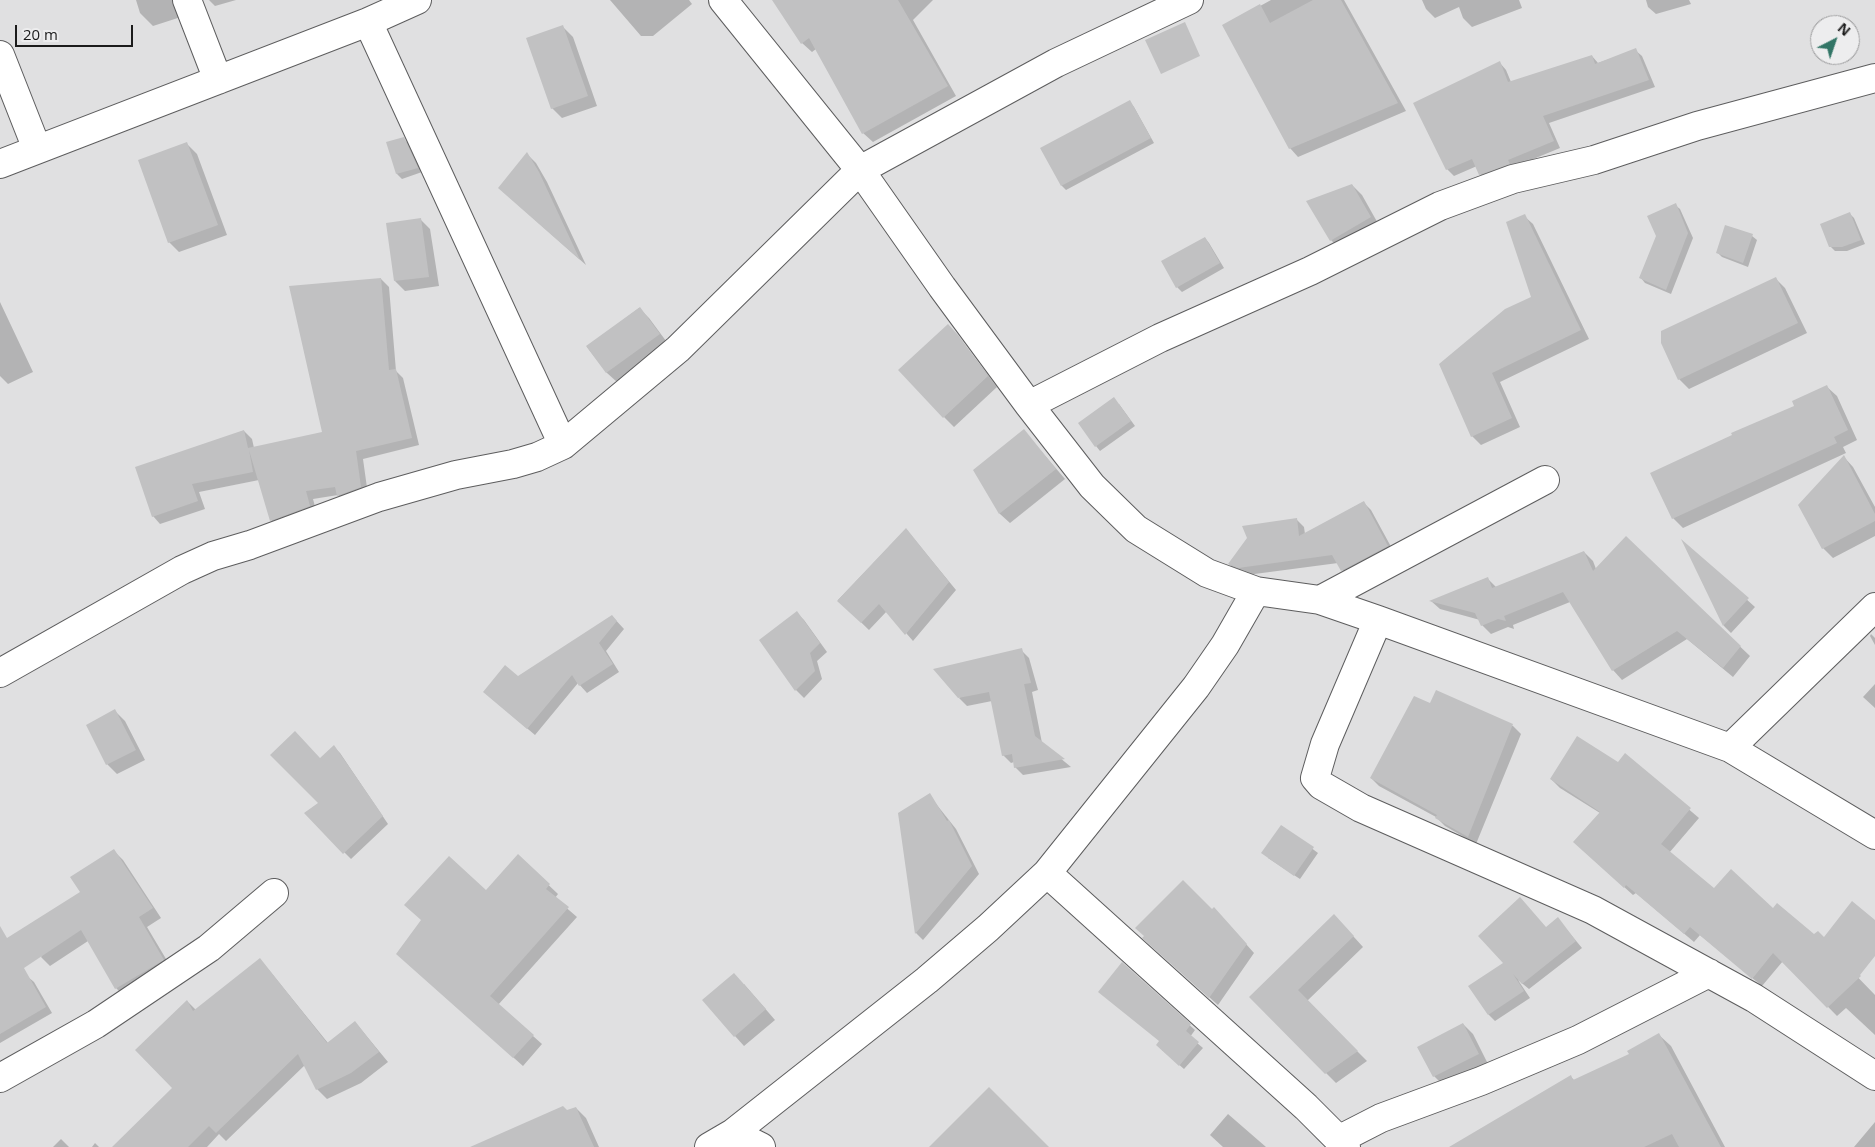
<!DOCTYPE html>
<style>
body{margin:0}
#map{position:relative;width:1875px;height:1147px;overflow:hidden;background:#e0e0e1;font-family:"Open Sans",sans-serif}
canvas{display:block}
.north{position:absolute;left:1810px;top:15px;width:50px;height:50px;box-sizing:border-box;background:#ededee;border:1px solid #99999a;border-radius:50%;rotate:41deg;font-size:14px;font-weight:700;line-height:20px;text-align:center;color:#1b1b1b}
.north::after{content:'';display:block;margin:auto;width:18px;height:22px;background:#327566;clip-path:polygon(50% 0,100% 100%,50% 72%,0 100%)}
.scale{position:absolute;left:15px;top:25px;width:118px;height:22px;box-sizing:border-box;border:2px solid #1b1b1b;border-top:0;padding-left:6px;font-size:15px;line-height:18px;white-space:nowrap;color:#1b1b1b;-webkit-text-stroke:4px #ededee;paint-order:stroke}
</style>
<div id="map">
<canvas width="1875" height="1147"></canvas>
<div class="north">N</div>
<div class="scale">20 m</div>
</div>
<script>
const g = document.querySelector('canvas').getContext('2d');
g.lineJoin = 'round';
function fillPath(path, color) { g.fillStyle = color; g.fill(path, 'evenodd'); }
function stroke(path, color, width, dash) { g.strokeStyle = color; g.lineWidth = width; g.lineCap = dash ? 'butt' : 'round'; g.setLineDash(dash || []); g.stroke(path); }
const shadow = new Path2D(`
 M 136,0 L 191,0 L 184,16 L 153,26 L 140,13 Z
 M 209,0 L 236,0 L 215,6 Z
 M 610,0 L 689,0 L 692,4 L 653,36 L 641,36 Z
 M 773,0 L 933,0 L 913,20 L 956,96 L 873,142 L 863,133 L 816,49 L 812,52 L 802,43 Z
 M 1271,0 L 1344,0 L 1406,111 L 1298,157 L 1290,148 L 1224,26 Z
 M 1422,0 L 1519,0 L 1522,8 L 1472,27 L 1463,18 L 1459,7 L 1435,18 L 1426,9 Z
 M 1646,0 L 1689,0 L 1691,4 L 1656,14 L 1648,7 Z
 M 563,27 L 573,37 L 597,106 L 562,118 L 552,108 Z
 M 1635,50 L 1642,56 L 1655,87 L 1549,123 L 1560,148 L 1514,167 L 1487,181 L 1480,174 L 1477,166 L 1454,176 L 1447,169 L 1500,63 L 1506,70 L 1511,82 L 1592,56 L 1598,63 Z
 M 1130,102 L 1134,107 L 1154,143 L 1066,190 L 1062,186 L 1042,149 Z
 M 403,138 L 408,143 L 422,172 L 402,179 L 397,174 L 388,143 Z
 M 187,144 L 197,154 L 227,235 L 179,252 L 169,242 Z
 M 527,154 L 536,163 L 547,182 L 586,265 L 499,188 Z
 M 1352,185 L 1362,195 L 1380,227 L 1341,250 L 1331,240 L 1308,201 Z
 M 1675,205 L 1680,209 L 1693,238 L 1671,294 L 1645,283 L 1641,278 L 1657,236 Z
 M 1850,214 L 1854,218 L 1865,244 L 1847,251 L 1835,251 L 1830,246 Z
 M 1524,216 L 1533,224 L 1589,339 L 1500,382 L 1520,427 L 1481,445 L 1472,436 L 1440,364 L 1533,297 Z
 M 420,219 L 430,229 L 439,286 L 405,291 L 395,281 L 387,224 Z
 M 1752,236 L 1757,240 L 1748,267 L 1722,257 L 1717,252 Z
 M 1205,238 L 1209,243 L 1224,268 L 1182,292 L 1177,287 Z
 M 1775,278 L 1785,288 L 1807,333 L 1689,389 L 1679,379 Z
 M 381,279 L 389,287 L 396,371 L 403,378 L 419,445 L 363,459 L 368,495 L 346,503 L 338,495 L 313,499 L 317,514 L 279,528 L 271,520 L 259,480 L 199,492 L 205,509 L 160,524 L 153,516 L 244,431 L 252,439 L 254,448 L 324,433 Z
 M 0,302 L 33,372 L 8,384 L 0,376 Z
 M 639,308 L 649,318 L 669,345 L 617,382 L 607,373 L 587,347 Z
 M 958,336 L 997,387 L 954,427 L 944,417 Z
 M 1827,387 L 1837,396 L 1857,440 L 1843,447 L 1846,453 L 1683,528 L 1673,518 L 1796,407 Z
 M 1119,404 L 1135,426 L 1100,451 L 1096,446 Z
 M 1024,431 L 1065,479 L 1010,523 L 1000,514 L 974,470 Z
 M 1844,457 L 1853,467 L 1875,507 L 1875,536 L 1833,558 L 1823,548 L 1800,505 Z
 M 1363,502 L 1371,510 L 1395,554 L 1350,578 L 1342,570 L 1338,563 L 1247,575 L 1237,572 L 1229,564 L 1296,519 L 1304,527 L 1305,534 Z
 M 906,529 L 956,590 L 913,641 L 887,611 L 869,630 L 838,600 Z
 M 1626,538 L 1750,656 L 1733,677 L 1687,639 L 1622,680 L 1613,670 L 1570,602 L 1513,625 L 1514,629 L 1508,627 L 1491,634 L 1482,625 L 1480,620 L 1440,609 L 1431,601 L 1487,578 L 1496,587 L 1584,552 L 1593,561 L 1596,569 Z
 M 1685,544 L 1755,607 L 1731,633 L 1724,626 Z
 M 797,613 L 804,620 L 827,652 L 817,661 L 822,679 L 804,698 L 796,690 L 761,640 Z
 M 612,616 L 624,629 L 606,651 L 619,672 L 587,693 L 578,683 L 535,735 L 484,692 L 518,678 Z
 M 1871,634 L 1875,638 L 1875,645 L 1870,636 Z
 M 1021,650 L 1029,658 L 1038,690 L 1032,692 L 1042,743 L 1071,767 L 1023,775 L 1015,767 L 1014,762 L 1011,763 L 1003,755 L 992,701 L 967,706 L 959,698 Z
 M 1875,684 L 1875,708 L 1863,697 Z
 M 1436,692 L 1513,726 L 1521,734 L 1476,844 L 1445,826 L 1436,817 L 1379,786 L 1371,778 L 1431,705 Z
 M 115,711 L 125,721 L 145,760 L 117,774 L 107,764 Z
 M 334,747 L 340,753 L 388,824 L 351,859 L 305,813 L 319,803 L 321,760 Z
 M 1625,755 L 1699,818 L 1669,853 L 1715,890 L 1774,910 L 1845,964 L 1875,995 L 1875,1035 L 1846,1008 L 1837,1016 L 1783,961 L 1762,986 L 1700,935 L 1694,942 L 1636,893 L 1633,895 L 1583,850 L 1600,813 L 1560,788 L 1551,779 L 1618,764 Z
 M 929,795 L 956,829 L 979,874 L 923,940 L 916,933 L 899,814 Z
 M 1282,826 L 1318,853 L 1300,879 L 1268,858 Z
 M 113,850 L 123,860 L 161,918 L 147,927 L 172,969 L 125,997 L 116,988 L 88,941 L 50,966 L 41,957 L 82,892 Z
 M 518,856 L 558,894 L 555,898 L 577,917 L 498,1005 L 542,1044 L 523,1066 L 407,963 L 486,892 Z
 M 1212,911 L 1222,917 L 1254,953 L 1218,1005 L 1152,946 Z
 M 1558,919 L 1582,948 L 1529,989 L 1518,980 L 1530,998 L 1495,1021 L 1489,1015 L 1470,986 L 1505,963 Z
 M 1344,926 L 1363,947 L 1307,1001 L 1367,1061 L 1336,1083 L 1250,997 Z
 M 1122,964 L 1195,1030 L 1190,1037 L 1203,1048 L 1184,1069 L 1162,1050 L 1160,1042 Z
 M 269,970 L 328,1043 L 355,1022 L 388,1062 L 361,1083 L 327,1099 L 317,1089 L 305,1065 L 226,1141 L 219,1134 L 207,1147 L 114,1147 L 174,1088 L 187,1001 L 196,1010 Z
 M 27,976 L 34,982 L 52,1013 L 0,1043 L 0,994 Z
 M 744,984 L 775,1020 L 744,1046 L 735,1036 Z
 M 1463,1024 L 1473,1034 L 1488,1064 L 1444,1086 L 1434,1076 L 1419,1047 Z
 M 1659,1035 L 1671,1046 L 1725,1147 L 1472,1147 L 1571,1077 L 1575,1081 L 1630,1055 Z
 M 576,1108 L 586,1118 L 599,1147 L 484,1147 Z
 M 1228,1114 L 1266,1147 L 1223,1147 L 1210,1135 Z
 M 1875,1122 L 1875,1147 L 1854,1147 Z
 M 61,1139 L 69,1147 L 53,1147 Z
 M 95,1143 L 99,1147 L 92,1147 Z`);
const building = new Path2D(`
 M 772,0 L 898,0 L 948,86 L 862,134 L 809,38 L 801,44 Z
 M 1313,0 L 1341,0 L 1398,103 L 1289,149 L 1222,25 L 1260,4 L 1270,23 Z
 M 1185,22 L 1200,56 L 1161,74 L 1145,40 Z
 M 563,25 L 588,96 L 551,109 L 526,38 Z
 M 1636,48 L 1649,80 L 1543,116 L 1554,141 L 1508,160 L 1510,164 L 1479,175 L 1472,159 L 1446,170 L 1413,103 L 1500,61 L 1508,82 L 1592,55 L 1595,64 Z
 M 1130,100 L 1151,138 L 1061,186 L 1040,148 Z
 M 404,137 L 418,168 L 396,174 L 386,142 Z
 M 187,142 L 218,225 L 168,243 L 138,160 Z
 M 527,152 L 539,172 L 580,260 L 498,188 Z
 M 1352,184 L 1371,217 L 1330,241 L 1306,201 Z
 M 1676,203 L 1688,233 L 1666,290 L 1639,278 L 1656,236 L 1647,216 Z
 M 1850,212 L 1861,240 L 1842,247 L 1829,247 L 1820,224 Z
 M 1525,214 L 1581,330 L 1492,373 L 1512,418 L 1471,437 L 1439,364 L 1505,309 L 1531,297 L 1506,222 Z
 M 421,218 L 429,277 L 394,281 L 386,223 Z
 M 1725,225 L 1753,234 L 1743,263 L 1716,253 Z
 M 1205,237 L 1220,263 L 1176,288 L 1161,261 Z
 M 1776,277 L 1798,323 L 1678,380 L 1661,343 L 1661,331 Z
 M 381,278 L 389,370 L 396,369 L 412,438 L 356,451 L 361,487 L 337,496 L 335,487 L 306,491 L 310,506 L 270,521 L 249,450 L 253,472 L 192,484 L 198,501 L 152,517 L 135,467 L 244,430 L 248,448 L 322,432 L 289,286 Z
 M 640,307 L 660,334 L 606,373 L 586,346 Z
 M 948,324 L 958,335 L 988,376 L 943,418 L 898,370 Z
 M 1827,385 L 1848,430 L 1834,437 L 1837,443 L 1672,519 L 1650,473 L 1732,435 L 1731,433 L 1794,406 L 1792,401 Z
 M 1114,397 L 1131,421 L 1095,447 L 1078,423 Z
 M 1024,429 L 1056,469 L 999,514 L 973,470 Z
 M 1844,455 L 1875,514 L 1875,521 L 1822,549 L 1798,505 Z
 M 1364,501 L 1388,546 L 1341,571 L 1332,555 L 1238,568 L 1228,564 L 1247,538 L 1242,526 L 1297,518 L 1299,536 Z
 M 906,528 L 949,582 L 905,635 L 879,604 L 861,623 L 837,601 Z
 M 1626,536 L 1741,646 L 1723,668 L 1677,631 L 1612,671 L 1563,592 L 1504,616 L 1506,621 L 1498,619 L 1481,626 L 1475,613 L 1429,601 L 1488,577 L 1492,588 L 1584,551 L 1593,571 Z
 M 1681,539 L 1749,598 L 1723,626 Z
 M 797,611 L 820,643 L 810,653 L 815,671 L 795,691 L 759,640 Z
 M 612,615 L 617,621 L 599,643 L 613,664 L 579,686 L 572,675 L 527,729 L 483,692 L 505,665 L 518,676 Z
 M 1022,648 L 1031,683 L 1024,684 L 1035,736 L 1065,759 L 1014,768 L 1012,754 L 1002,756 L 989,692 L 958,698 L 933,669 Z
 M 1436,690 L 1513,724 L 1468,837 L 1435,818 L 1437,815 L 1370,778 L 1414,696 L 1430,703 Z
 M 115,709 L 136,750 L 106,765 L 86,725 Z
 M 295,731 L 320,758 L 334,745 L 383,816 L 343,854 L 304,813 L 318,803 L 270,755 Z
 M 1577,736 L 1618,762 L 1625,753 L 1691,808 L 1661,844 L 1714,888 L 1731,869 L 1773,908 L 1777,903 L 1814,934 L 1818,931 L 1824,937 L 1852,901 L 1875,920 L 1875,956 L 1860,975 L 1861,976 L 1827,1008 L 1773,953 L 1752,979 L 1690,927 L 1684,934 L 1626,885 L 1624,888 L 1573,842 L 1600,812 L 1550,779 Z
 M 930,793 L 947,821 L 949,820 L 972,866 L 915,934 L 898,813 Z
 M 1281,825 L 1314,847 L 1294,876 L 1261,853 Z
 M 114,849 L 153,908 L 139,917 L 164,960 L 115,989 L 81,930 L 24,968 L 46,1007 L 0,1034 L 0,926 L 7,938 L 80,892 L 70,877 Z
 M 518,854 L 550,884 L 546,889 L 569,907 L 490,996 L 534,1035 L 513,1058 L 396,954 L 421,920 L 404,905 L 449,856 L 486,890 Z
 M 1183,880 L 1212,909 L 1214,907 L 1247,944 L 1209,998 L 1142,938 L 1144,936 L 1135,928 Z
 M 1520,897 L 1546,927 L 1558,917 L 1576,941 L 1522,984 L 1513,974 L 1524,991 L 1488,1015 L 1468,986 L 1503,963 L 1478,936 Z
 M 1334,914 L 1354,936 L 1298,990 L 1358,1051 L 1325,1074 L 1249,997 Z
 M 260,958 L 327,1043 L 355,1021 L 379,1052 L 351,1073 L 316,1090 L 298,1054 L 216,1133 L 209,1126 L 188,1147 L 112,1147 L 172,1088 L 135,1050 L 187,1000 L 193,1011 Z
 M 1122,962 L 1191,1024 L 1186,1031 L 1199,1042 L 1179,1066 L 1156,1045 L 1159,1041 L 1098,992 Z
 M 734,973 L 766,1009 L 734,1037 L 702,1000 Z
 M 1463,1023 L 1479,1054 L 1433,1077 L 1417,1047 Z
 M 1659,1033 L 1721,1147 L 1679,1147 L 1672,1134 L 1644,1147 L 1449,1147 L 1571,1075 L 1573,1080 L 1629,1054 L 1627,1051 Z
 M 989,1087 L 1049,1147 L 929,1147 Z
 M 563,1106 L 567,1110 L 576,1107 L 594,1147 L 470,1147 Z`);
const minor = new Path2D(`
 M 187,0 L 218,80
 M 723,0 L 860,170 L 942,287 L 1029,405 L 1092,486 L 1136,529 L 1207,573 L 1256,591 L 1320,600 L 1378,620 L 1730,748 L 1875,835
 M 368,22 L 563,445
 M 0,55 L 37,149
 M 0,164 L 368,22 L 417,0
 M 1029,405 L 1160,338 L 1310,271 L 1440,206 L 1513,179 L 1594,160 L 1697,126 L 1875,78
 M 1320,600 L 1545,480
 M 1378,620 L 1325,744 L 1315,778 L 1321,785 L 1361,808 L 1593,910 L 1754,998 L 1875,1076
 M 0,673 L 182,570 L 213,556 L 250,545 L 379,497 L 456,475 L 513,464 L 537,457 L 563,445 L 678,349 L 860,170 L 1056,63 L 1189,0
 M 1730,748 L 1875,607
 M 1047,873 L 1306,1107 L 1346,1147
 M 0,1078 L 96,1024 L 209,948 L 274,893
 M 733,1133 L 761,1147
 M 1340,1139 L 1381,1118 L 1481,1081 L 1578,1040 L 1709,973
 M 709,1147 L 733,1133 L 927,980 L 988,928 L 1047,873 L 1196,687 L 1225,645 L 1256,591`);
fillPath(shadow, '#0003');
fillPath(building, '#c1c1c2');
stroke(minor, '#5d5d5e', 30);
stroke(minor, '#fff', 28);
</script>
